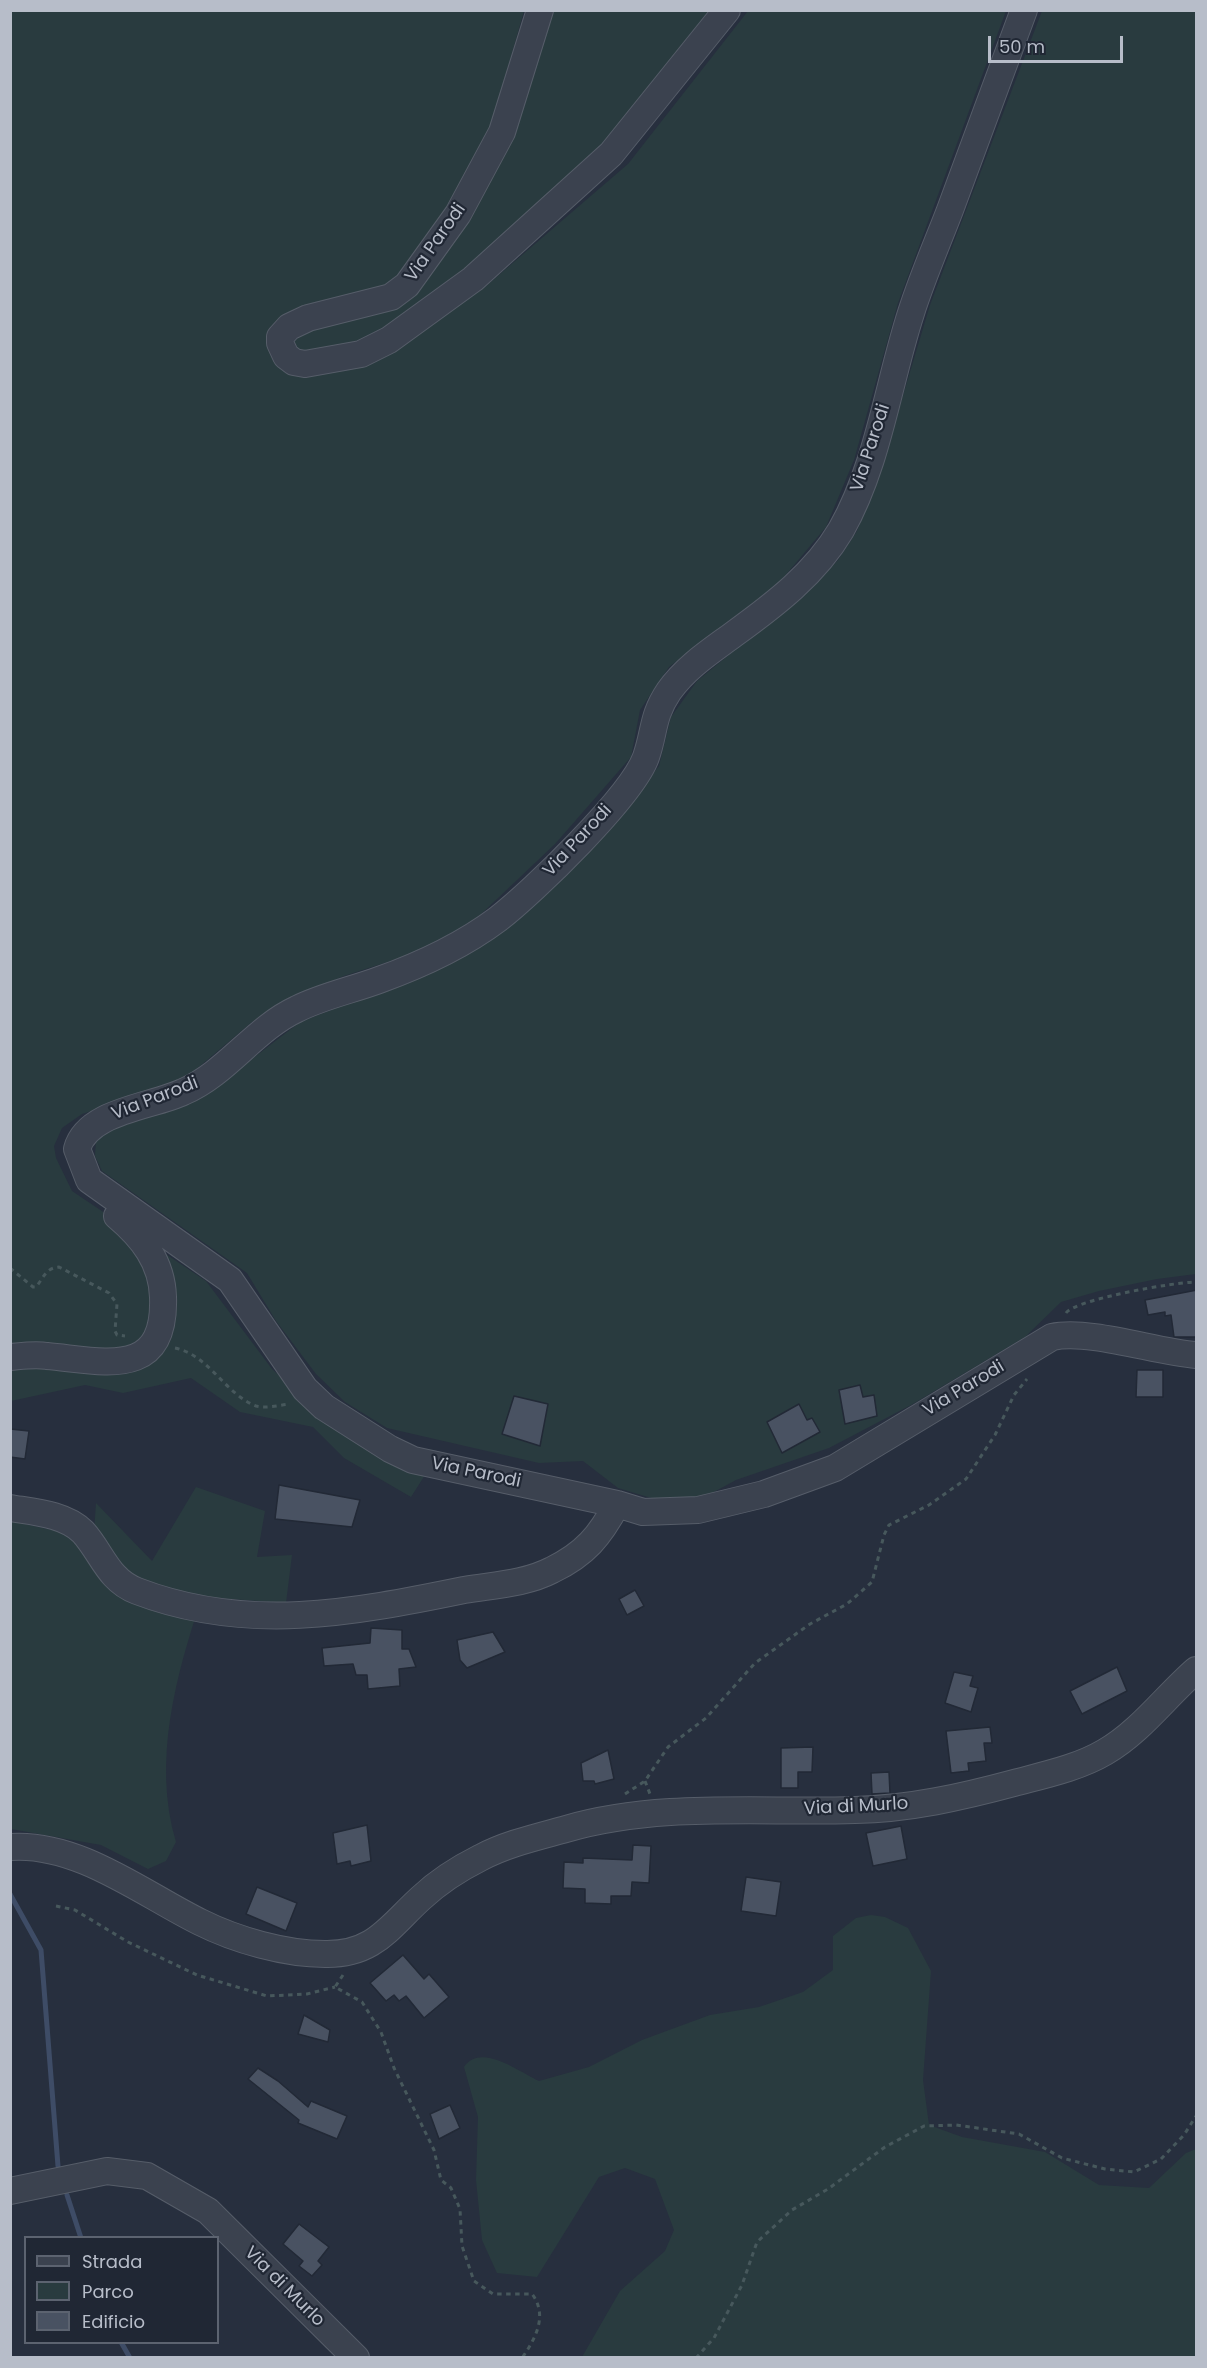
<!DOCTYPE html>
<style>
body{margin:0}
#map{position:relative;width:1207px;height:2368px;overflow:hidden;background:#272f3e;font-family:Poppins,sans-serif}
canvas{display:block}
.frame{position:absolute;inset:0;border:12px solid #b7bdc9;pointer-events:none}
.legend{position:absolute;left:24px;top:2236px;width:195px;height:108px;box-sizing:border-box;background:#202734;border:2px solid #5c6370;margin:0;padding:8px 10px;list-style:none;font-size:18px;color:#b7bdc9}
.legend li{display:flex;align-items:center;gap:12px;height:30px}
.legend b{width:30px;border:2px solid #5c6370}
.scale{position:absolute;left:988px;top:36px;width:135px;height:27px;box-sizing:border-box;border:3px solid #b7bdc9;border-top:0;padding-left:8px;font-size:18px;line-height:21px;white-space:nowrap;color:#b7bdc9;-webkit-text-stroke:4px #202734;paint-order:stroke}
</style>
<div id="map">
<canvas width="1207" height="2368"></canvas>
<div class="frame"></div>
<ul class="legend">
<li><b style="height:8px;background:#3b424f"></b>Strada</li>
<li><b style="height:16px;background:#293b3f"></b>Parco</li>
<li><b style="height:16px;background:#495262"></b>Edificio</li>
</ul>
<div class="scale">50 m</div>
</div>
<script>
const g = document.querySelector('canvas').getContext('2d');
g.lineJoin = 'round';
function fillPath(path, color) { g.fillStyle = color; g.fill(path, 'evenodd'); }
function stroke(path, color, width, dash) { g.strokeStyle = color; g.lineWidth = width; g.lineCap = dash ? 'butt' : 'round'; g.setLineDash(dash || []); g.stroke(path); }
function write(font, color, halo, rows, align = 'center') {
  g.font = font + ' Poppins,sans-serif'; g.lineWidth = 4.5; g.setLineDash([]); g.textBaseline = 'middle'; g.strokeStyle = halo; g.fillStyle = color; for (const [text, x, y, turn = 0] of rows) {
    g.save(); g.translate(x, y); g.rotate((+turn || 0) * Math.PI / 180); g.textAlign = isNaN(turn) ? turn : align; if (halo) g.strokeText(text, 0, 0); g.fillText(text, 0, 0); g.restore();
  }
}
const green = new Path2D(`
 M 10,11 L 524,11 L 489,133 L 446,208 L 398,277 L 385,287 L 299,308 L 274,323 L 267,341 L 271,355 L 305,376 L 365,365 L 396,350 L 486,286 L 628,164 L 748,11 L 1006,11 L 898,303 L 854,460 L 826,527 L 779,583 L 669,667 L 640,710 L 631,757 L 555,844 L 478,917 L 438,941 L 403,957 L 344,976 L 283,1001 L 252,1022 L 180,1083 L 82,1114 L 62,1128 L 54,1146 L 56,1158 L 72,1191 L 206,1281 L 272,1369 L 324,1416 L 372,1453 L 425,1475 L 411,1497 L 344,1458 L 313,1427 L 240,1412 L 191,1378 L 123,1393 L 85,1385 L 11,1401 Z
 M 552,11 L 709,11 L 598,150 L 467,270 L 377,333 L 352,345 L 323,352 L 296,351 L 292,341 L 296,335 L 436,264 L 486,189 L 500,163 L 523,110 Z
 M 1042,11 L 1196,11 L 1196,1274 L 1157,1279 L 1099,1291 L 1061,1302 L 1025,1337 L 911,1405 L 829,1448 L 736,1480 L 701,1499 L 661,1501 L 618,1488 L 583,1461 L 539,1463 L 387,1428 L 345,1402 L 316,1374 L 276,1321 L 247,1273 L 102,1171 L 95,1156 L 96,1140 L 110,1130 L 171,1110 L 208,1093 L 300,1022 L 442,967 L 507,928 L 591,847 L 626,808 L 659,766 L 671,717 L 697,681 L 813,586 L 838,560 L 857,531 L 881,469 L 930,305 Z
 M 196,1487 L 265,1511 L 257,1557 L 292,1555 L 286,1603 L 202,1597 C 176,1675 152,1761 176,1842 L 166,1861 L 148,1869 L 101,1845 L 11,1829 L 11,1521 L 47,1529 L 94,1532 L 96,1503 L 152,1561 Z
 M 871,1915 L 885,1917 L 908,1928 L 931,1971 L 923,2080 L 929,2125 L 962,2137 L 1045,2152 L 1099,2185 L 1149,2188 L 1186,2153 L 1196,2149 L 1196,2357 L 582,2357 L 620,2291 L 665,2251 L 674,2230 L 655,2179 L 625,2168 L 599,2177 L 537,2277 L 497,2273 L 482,2240 L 476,2180 L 478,2117 L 464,2067 C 481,2042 519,2072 539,2081 L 589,2067 L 642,2040 L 710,2015 L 759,2007 L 803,1992 L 833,1970 L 833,1936 L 856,1918 Z`);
const stream = new Path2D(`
 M 10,1894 L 41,1950 L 58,2166
 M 67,2195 L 81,2238
 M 121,2342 L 130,2358`);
const building = new Path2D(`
 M 1197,1290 L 1197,1337 L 1174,1337 L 1171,1315 L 1165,1316 L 1165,1312 L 1148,1315 L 1145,1300 Z
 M 1137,1370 L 1163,1370 L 1163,1397 L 1136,1397 Z
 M 860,1385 L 863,1397 L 874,1395 L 877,1416 L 845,1424 L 839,1390 Z
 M 514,1396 L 548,1404 L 540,1446 L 502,1434 Z
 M 799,1404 L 807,1420 L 812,1418 L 820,1432 L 782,1453 L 767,1422 Z
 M 10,1429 L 29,1431 L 25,1459 L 10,1457 Z
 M 279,1485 L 360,1500 L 352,1527 L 275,1519 Z
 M 635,1590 L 644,1606 L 627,1615 L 619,1599 Z
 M 371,1628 L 402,1630 L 402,1649 L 409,1649 L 416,1667 L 399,1669 L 400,1686 L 368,1689 L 367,1675 L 356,1675 L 353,1664 L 324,1666 L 322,1648 L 370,1643 Z
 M 493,1632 L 505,1652 L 467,1668 L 460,1660 L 457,1640 Z
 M 1117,1667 L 1127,1691 L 1082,1714 L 1070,1691 Z
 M 954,1672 L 973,1676 L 970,1686 L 978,1688 L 971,1712 L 945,1703 Z
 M 990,1727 L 992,1743 L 984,1743 L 986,1761 L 968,1763 L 969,1771 L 951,1773 L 946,1731 Z
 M 813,1747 L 812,1772 L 798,1772 L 798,1788 L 781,1788 L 781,1748 Z
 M 608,1750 L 614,1779 L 595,1784 L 594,1781 L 583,1781 L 581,1763 Z
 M 889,1772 L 890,1793 L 872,1794 L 871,1773 Z
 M 367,1825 L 371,1861 L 351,1866 L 350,1861 L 337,1864 L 333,1833 Z
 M 901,1826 L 907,1859 L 873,1866 L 866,1833 Z
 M 633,1845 L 651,1846 L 649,1883 L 632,1882 L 631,1896 L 611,1896 L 611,1904 L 585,1903 L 585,1889 L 563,1888 L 564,1862 L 583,1863 L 583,1858 L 632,1860 Z
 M 746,1877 L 781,1882 L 776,1916 L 741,1911 Z
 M 257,1887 L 297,1903 L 286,1931 L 246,1914 Z
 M 403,1955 L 424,1979 L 429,1974 L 449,1997 L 424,2018 L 406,1996 L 399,2001 L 394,1995 L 386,2001 L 370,1983 Z
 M 304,2015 L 330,2030 L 328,2042 L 298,2034 Z
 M 258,2068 L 278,2081 L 308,2107 L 311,2101 L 347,2116 L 337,2139 L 298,2123 L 299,2120 L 248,2079 Z
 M 450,2105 L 460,2128 L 439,2139 L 430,2114 Z
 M 299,2224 L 329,2247 L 318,2261 L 322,2265 L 312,2276 L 299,2266 L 303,2261 L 283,2244 Z`);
const path = new Path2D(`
 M 10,1268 L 33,1287 L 36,1287 C 44,1277 46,1268 59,1267 L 109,1293 L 117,1304 L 115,1331 L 117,1335 L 125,1336
 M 1066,1313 C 1076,1299 1176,1282 1196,1282
 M 175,1348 C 209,1355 225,1394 256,1406 C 266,1409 279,1405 290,1404
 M 645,1781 L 650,1794
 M 625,1794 L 645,1781 L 668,1747 L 706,1718 L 755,1663 L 810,1624 L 847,1604 L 872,1582 L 884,1535 L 889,1525 L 929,1505 L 966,1479 L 995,1435 L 1014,1395 L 1027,1379
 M 56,1906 L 75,1910 L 128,1942 L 197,1975 L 267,1996 L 307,1994 L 335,1987
 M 343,1975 L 335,1987 L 362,2002 L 381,2032 L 394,2068 L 434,2150 L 441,2180 L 451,2188 L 460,2209 L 462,2246 L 474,2281 L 493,2294 L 532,2294 C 548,2315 536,2338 522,2358
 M 696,2358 L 714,2338 L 742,2285 L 757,2242 L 792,2210 L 828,2189 L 885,2147 L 924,2126 L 956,2125 L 1019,2134 L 1062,2158 L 1105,2169 L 1134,2172 L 1161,2159 L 1184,2135 L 1196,2116`);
const minor = new Path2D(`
 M 540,10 L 502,132 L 458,214 L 407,285 L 391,297 L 308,318 L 289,327 L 280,337 L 280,343 L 286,356 L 294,362 L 305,364 L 361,354 L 389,340 L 473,279 L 611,154 L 727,10
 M 1024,10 C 999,77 975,143 950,210 C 937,244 922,278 911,313 C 888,384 878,465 841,530 C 815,574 774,605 734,634 C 711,651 686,667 669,691 C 652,716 655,731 646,757 C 632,796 533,892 498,919 C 462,946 421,965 379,980 C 352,990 323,996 297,1009 C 254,1029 227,1073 183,1092 C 151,1107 87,1111 77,1149 L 89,1180 L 230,1280 L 305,1389 L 324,1407 L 390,1449 L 413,1460 L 617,1504 L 643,1512 L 698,1510 L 764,1494 L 835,1468 L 1052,1337 C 1090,1329 1156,1352 1196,1355
 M 10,1357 C 22,1356 35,1354 47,1356 C 104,1361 166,1380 163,1297 C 162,1262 142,1237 117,1216
 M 10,1508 C 34,1512 65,1514 83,1532 C 102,1553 108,1580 137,1591 C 247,1633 352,1613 464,1590 C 493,1585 525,1584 552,1570 C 585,1554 600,1536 617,1504
 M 10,1847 C 78,1842 143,1894 200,1922 C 236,1940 285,1954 325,1954 C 374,1955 389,1927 421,1898 C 438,1882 460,1868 480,1858 C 506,1844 537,1837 566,1829 C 659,1802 759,1813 855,1810 C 909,1809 962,1797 1014,1783 C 1044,1775 1078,1768 1105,1752 C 1140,1732 1166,1696 1196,1670
 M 10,2191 L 107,2171 L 147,2176 L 208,2211 L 356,2358`);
const streetNames = [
 ["Via Parodi",436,243,-55],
 ["Via Parodi",871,448,-72],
 ["Via Parodi",578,841,-47],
 ["Via Parodi",155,1099,-21],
 ["Via Parodi",964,1389,-31],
 ["Via Parodi",476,1473,12],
 ["Via di Murlo",856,1807,-3],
 ["Via di Murlo",284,2287,45]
];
fillPath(green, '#293b3f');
stroke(stream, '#3e4c66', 5);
fillPath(building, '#495262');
stroke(building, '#222936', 1.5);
stroke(minor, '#565d69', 28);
stroke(path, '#47585c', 3, [4.5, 4.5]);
stroke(minor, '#3b424f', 26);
write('18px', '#b7bdc9', '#202734', streetNames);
</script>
